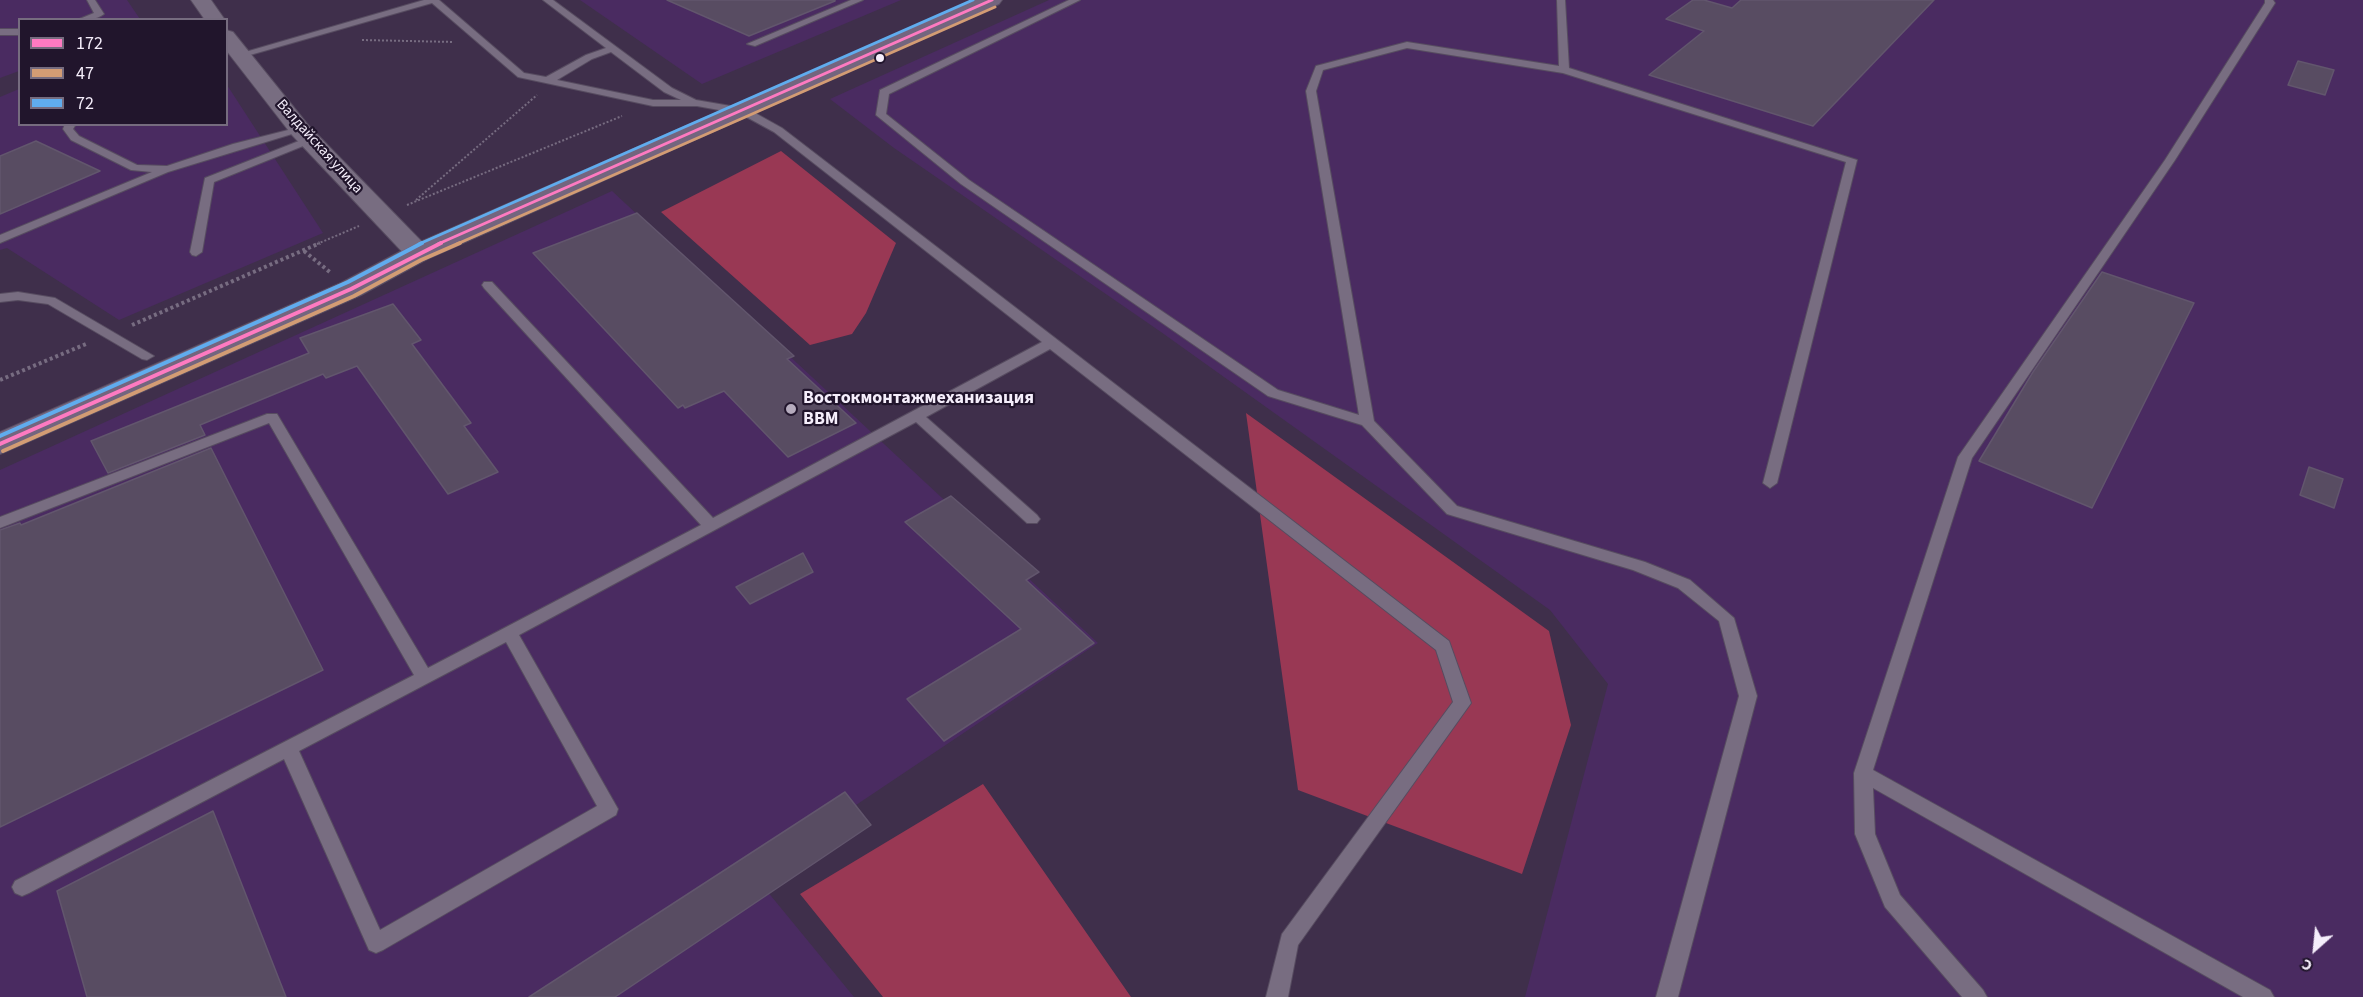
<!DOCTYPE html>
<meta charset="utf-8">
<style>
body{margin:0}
#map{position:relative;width:2363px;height:997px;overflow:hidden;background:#3f2f4b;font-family:"Source Sans 3",sans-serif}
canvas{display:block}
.legend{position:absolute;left:18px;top:18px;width:210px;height:108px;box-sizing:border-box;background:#21152c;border:2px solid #766c7f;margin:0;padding:8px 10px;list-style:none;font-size:18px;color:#f5eefb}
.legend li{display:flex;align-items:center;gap:12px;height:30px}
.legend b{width:30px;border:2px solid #766c7f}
.north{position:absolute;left:2285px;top:919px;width:60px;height:60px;-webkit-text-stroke:4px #21152c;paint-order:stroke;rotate:207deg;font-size:16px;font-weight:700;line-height:24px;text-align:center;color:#f5eefb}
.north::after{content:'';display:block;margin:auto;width:21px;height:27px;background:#f5eefb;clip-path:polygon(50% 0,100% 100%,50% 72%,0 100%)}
</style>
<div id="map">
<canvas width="2363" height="997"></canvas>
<ul class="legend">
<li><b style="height:8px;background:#fe7ac1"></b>172</li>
<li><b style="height:8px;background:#d39c74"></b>47</li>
<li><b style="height:8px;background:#60acee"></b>72</li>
</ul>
<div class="north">С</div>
</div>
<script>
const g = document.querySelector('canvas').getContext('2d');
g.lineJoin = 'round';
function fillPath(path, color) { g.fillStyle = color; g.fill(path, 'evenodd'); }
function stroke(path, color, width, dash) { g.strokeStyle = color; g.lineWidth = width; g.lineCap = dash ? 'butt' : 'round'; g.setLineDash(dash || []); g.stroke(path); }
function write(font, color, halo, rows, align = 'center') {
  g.font = font + ' "Source Sans 3",sans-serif'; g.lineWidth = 4.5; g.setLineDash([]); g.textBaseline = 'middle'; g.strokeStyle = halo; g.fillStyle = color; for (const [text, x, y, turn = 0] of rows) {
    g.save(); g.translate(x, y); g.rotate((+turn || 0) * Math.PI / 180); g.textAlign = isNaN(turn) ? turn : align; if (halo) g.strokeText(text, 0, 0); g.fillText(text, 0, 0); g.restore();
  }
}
const built = new Path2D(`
 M 0,0 L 127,0 L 140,19 L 20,20 L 19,71 L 0,78 Z
 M 580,0 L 901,0 L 702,84 Z
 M 1049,0 L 2363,0 L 2363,997 L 1525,997 L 1608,684 L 1550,610 L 1161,332 L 894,148 L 830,99 Z
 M 227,85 L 323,233 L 119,320 L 7,248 L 0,250 L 0,97 L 19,89 L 20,124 L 226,124 Z
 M 612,191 L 1098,643 L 753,874 L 854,997 L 0,997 L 0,470 Z`);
const forest = new Path2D(`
 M 781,151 L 896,243 L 866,313 L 852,334 L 810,345 L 661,212 Z
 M 1246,413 L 1549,631 L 1571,725 L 1522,874 L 1298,790 Z
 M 983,784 L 1131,997 L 883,997 L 800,894 Z`);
const building = new Path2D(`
 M 667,0 L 835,0 L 835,1 L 749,36 Z
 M 1693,0 L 1704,0 L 1732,8 L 1741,0 L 1934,0 L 1813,126 L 1649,75 L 1704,31 L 1666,19 Z
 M 2298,61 L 2334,70 L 2325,95 L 2288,85 Z
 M 36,141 L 100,171 L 0,214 L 0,156 Z
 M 637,213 L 794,356 L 787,359 L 856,423 L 788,457 L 724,391 L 685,408 L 683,405 L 678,408 L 533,253 Z
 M 2102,272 L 2194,303 L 2092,508 L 1979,461 L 2033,372 Z
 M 393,304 L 421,340 L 412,344 L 471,423 L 464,426 L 498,472 L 448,494 L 357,366 L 326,378 L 323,374 L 200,425 L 205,435 L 108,473 L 91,441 L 309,353 L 300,338 Z
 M 211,448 L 323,670 L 0,827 L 0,530 L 20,523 L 21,525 Z
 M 2309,467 L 2343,479 L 2334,508 L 2300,495 Z
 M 951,496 L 1039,572 L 1026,580 L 1094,643 L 944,741 L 907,699 L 1021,629 L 905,522 Z
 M 803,553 L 813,572 L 750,604 L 736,587 Z
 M 845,792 L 871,825 L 615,997 L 529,997 Z
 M 213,811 L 286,997 L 87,997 L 57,891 Z`);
const pathFar1 = new Path2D(`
 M 362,40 L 454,42
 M 416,200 L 537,95
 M 407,205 L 622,116
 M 317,244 L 359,226`);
const path = new Path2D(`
 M 304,251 L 331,273
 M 132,325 L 320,243
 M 0,380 L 86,344`);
const service = new Path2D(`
 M 87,0 L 95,0 L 104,14 C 96,20 86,20 77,20 L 94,13 Z
 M 424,0 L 439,0 L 524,73 L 546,77 L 586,55 L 606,48 L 543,0 L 553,0 L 672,88 L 696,100 L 748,109 L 782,128 L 1449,641 L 1471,703 L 1298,945 L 1288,997 L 1266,997 L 1282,934 L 1453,702 L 1436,650 L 1050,349 L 926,417 L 1037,515 L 1040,519 L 1037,523 L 1027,523 L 916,422 L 519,635 L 618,809 L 616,815 L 383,950 L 376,953 L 369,950 L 284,759 L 29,893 L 22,896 L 15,893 L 12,887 L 15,881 L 414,675 L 269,423 L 0,528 L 0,517 L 267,414 L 277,414 L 428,668 L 701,525 L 484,288 L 482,285 L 484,282 L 492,282 L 713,518 L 1042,342 L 774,132 L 741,114 L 697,106 L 653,106 L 518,77 L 432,3 L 243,57 L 235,55 ZM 611,52 L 664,92 L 681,100 L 653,100 L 557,80 L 592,59 ZM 506,642 L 597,806 L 380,930 L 299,751 Z
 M 851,0 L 863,0 L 755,46 L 747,44 Z
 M 1069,0 L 1080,0 L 889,94 L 886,114 L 969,180 L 1278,390 L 1359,415 L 1306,91 L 1316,66 L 1407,42 L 1559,66 L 1557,0 L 1565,0 L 1569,68 L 1857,160 L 1777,483 L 1770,488 L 1763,483 L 1846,162 L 1563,73 L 1407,48 L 1323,70 L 1316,91 L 1374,421 L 1457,506 L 1645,562 L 1690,580 L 1734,618 L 1757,696 L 1678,997 L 1656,997 L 1739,696 L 1719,621 L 1678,588 L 1633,570 L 1447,514 L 1362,425 L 1268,396 L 961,184 L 876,115 L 880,90 Z
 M 2265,0 L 2273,0 L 2275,3 L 2175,160 L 1972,458 L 1873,770 L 2270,990 L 2274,997 L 2243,997 L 1873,788 L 1875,834 L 1900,895 L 1983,990 L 1987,997 L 1962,997 L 1885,907 L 1855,834 L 1854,773 L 1958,457 L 2165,160 L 2265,3 Z
 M 0,29 L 20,29 L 20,35 L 0,35 Z
 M 65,124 L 76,124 L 73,129 L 79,136 L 137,165 L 167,166 L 233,144 L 300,127 L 305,130 L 168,172 L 0,243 L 0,235 L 152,172 L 131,170 L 71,140 L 63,129 Z
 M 309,137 L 314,140 L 313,142 L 214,182 L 202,252 L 196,256 L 192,255 L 190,252 L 205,178 Z
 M 18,292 L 55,298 L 154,356 L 147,360 L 142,359 L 48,304 L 18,300 L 0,302 L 0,294 Z`);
const tertiary = new Path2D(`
 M 191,0 L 211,0 L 225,20 L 205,20 Z
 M 226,30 L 233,32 L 308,125 L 427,247 L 431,253 L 427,259 L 418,261 L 409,259 L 292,135 L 226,50 Z`);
const primary = new Path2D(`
 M 975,0 L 1002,0 L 999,4 L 427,259 L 361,295 L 0,454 L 0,432 L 341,283 L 409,247 Z`);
const bus1Far1 = new Path2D(`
 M 438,244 L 992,0`);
const bus1 = new Path2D(`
 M 0,444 L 351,289 L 441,243`);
const bus2Far1 = new Path2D(`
 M 457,244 L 995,7`);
const bus2 = new Path2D(`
 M 3,451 L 354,296 L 421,260 L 460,243`);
const bus3Far1 = new Path2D(`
 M 419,244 L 973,0`);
const bus3 = new Path2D(`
 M 0,436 L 348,282 L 422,243`);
const markers = [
 [880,58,5,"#f5eefb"],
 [791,409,6,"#b5abbd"]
];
const farStreetnames = [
 ["Валдайская улица",319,147,48]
];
const poiNames = [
 ["Востокмонтажмеханизация",803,399],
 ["ВВМ",803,420]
];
fillPath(built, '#4a2b61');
fillPath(forest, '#993854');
fillPath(building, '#584c62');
stroke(building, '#62566d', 1.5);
stroke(service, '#574c60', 2);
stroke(tertiary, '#574c60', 2);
stroke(primary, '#574c60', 2);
stroke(pathFar1, '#776c81', 2, [2, 2]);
stroke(path, '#776c81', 4, [3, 3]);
fillPath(service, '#786d81');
fillPath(tertiary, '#786d81');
fillPath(primary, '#73657e');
stroke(bus1Far1, '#fe7ac1', 3);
stroke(bus1, '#fe7ac1', 4);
stroke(bus2Far1, '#d39c74', 3);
stroke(bus2, '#d39c74', 4);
stroke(bus3Far1, '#60acee', 3);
stroke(bus3, '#60acee', 4);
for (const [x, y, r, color] of markers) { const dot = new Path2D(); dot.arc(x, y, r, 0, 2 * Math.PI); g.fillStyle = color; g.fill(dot); stroke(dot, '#21152c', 2); }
write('15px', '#f5eefb', '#21152c', farStreetnames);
write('bold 18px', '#f5eefb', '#21152c', poiNames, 'left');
</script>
